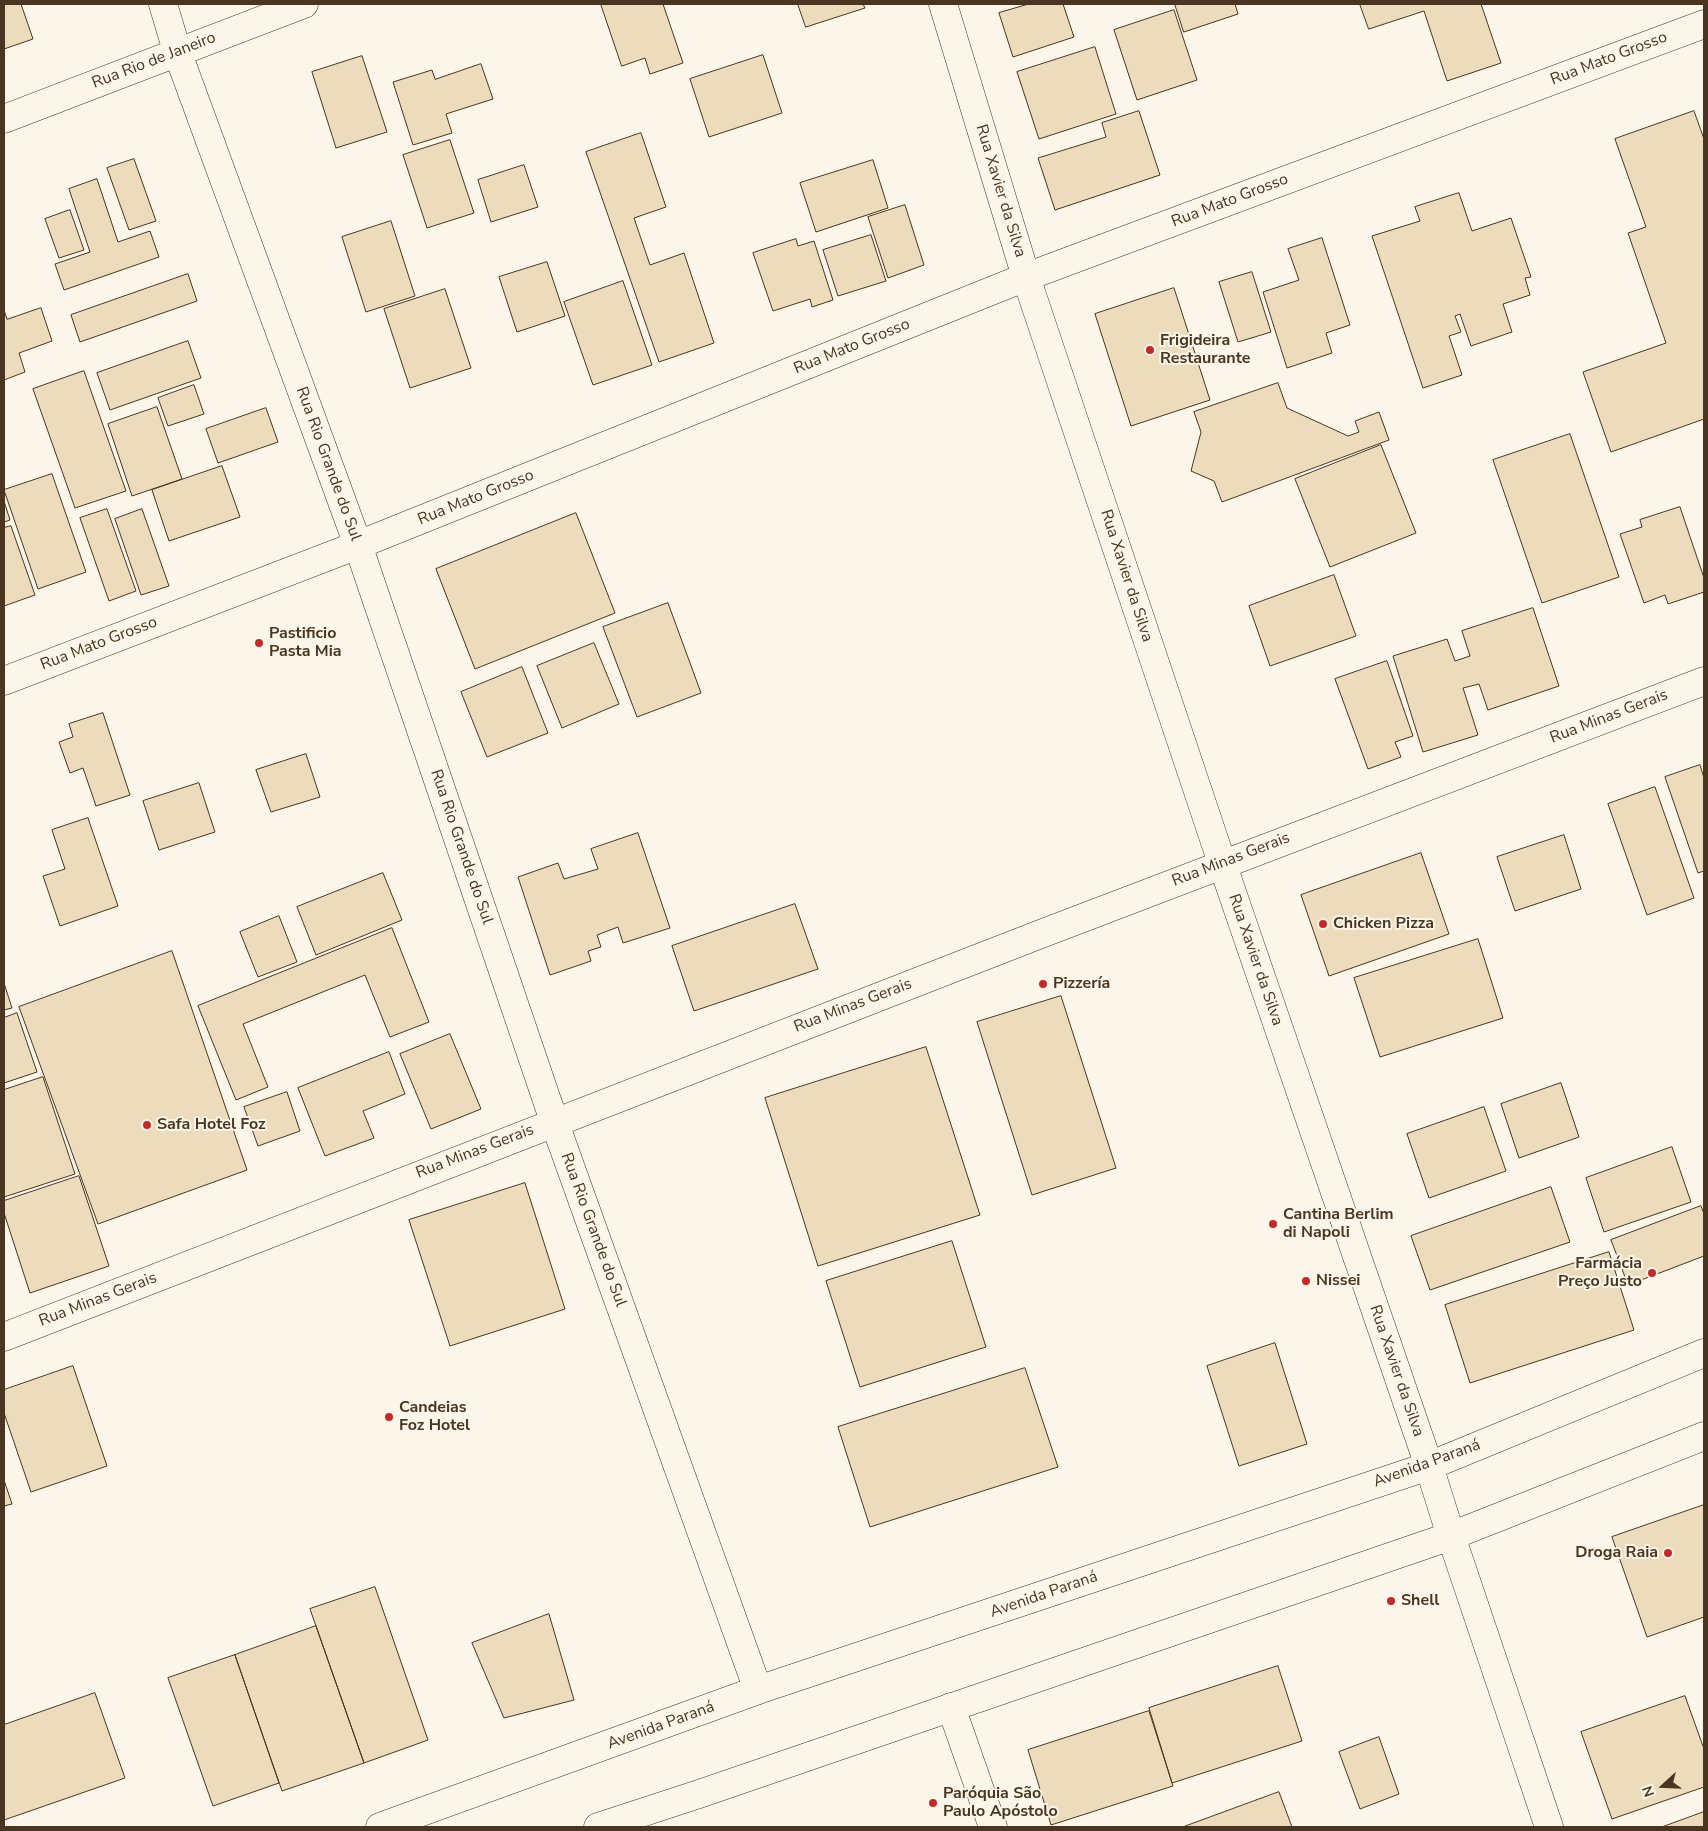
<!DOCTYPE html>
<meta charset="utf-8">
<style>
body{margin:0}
#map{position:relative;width:1708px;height:1831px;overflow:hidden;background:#fbf6e9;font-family:"Nunito Sans",sans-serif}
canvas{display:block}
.frame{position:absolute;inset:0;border:5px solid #4a3520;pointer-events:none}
.north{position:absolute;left:1638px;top:1761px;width:50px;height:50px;-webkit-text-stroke:4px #fbf6e9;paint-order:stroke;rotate:250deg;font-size:14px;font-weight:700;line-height:20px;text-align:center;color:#4a3520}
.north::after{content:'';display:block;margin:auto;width:18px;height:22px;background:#4a3520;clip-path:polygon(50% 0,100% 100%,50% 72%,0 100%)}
</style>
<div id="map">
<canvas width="1708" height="1831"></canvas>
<div class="frame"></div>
<div class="north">N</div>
</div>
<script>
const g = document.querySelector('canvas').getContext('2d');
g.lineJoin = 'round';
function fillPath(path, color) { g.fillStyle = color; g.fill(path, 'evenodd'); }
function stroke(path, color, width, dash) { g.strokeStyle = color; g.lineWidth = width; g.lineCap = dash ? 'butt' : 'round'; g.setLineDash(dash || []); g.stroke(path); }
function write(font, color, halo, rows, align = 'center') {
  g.font = font + ' "Nunito Sans",sans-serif'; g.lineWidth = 4; g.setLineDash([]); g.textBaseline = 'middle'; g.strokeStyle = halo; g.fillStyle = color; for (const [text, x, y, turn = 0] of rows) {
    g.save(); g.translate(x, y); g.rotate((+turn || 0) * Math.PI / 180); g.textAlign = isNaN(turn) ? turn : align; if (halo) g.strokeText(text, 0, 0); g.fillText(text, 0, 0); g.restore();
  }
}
const building = new Path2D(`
 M 4,4 L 21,4 L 33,39 L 4,49 Z
 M 601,4 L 663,4 L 683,63 L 650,74 L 645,58 L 622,66 Z
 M 798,4 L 863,4 L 865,8 L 806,27 Z
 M 1029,4 L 1063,4 L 1074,37 L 1013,57 L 999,13 Z
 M 1175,4 L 1235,4 L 1238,14 L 1184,32 Z
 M 1360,4 L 1481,4 L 1501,63 L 1447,81 L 1424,11 L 1369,29 Z
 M 1174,10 L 1197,80 L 1137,100 L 1114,30 Z
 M 1095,47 L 1116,114 L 1039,139 L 1017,72 Z
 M 763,55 L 782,113 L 709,137 L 690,79 Z
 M 362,56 L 387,132 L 336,148 L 312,72 Z
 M 481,64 L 493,99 L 446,114 L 452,133 L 413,145 L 393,82 L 432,70 L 435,79 Z
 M 1139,111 L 1160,175 L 1055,210 L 1038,158 L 1106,137 L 1102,123 Z
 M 1694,111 L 1704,139 L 1704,419 L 1611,452 L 1583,372 L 1666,343 L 1628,233 L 1646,227 L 1615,139 Z
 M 641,133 L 666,207 L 634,218 L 650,265 L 684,253 L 714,343 L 659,362 L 586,152 Z
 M 450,140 L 474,213 L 427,228 L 403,155 Z
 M 134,159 L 156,221 L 129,230 L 107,168 Z
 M 873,160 L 888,208 L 816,232 L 800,183 Z
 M 524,165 L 538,207 L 491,222 L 478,180 Z
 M 97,179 L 118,242 L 150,231 L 159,257 L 64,290 L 55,264 L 90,252 L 69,189 Z
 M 1459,193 L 1472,231 L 1511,218 L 1531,277 L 1525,278 L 1530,295 L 1503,304 L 1512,332 L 1471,346 L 1460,314 L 1455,316 L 1461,332 L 1449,336 L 1462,375 L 1423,388 L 1372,236 L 1420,221 L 1415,207 Z
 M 905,205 L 924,265 L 888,278 L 868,217 Z
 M 70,210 L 84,250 L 59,258 L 45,219 Z
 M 391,221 L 415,296 L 366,312 L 342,237 Z
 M 871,235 L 886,281 L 838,296 L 823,250 Z
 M 1322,238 L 1350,325 L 1326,333 L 1332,353 L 1287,368 L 1263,292 L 1299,280 L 1288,249 Z
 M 796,239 L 798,246 L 814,241 L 833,300 L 812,307 L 810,299 L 773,311 L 753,253 Z
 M 547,262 L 565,316 L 517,332 L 499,277 Z
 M 1252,272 L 1271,332 L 1238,342 L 1219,282 Z
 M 188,274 L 197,301 L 80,342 L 71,315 Z
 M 623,281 L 652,365 L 593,385 L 564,302 Z
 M 1174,288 L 1210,400 L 1131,426 L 1095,314 Z
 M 445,289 L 471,368 L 410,388 L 384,309 Z
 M 41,308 L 52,341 L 19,353 L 25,372 L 4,380 L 4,310 L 7,319 Z
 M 188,341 L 201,378 L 110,410 L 97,373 Z
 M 84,371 L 126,491 L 75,508 L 33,389 Z
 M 1278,383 L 1287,408 L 1348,436 L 1359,432 L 1355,421 L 1379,412 L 1389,440 L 1222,502 L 1214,481 L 1191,471 L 1201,432 L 1194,412 Z
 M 194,385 L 204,414 L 168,426 L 158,398 Z
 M 157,407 L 182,479 L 132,496 L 108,424 Z
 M 266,408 L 278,442 L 218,463 L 206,429 Z
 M 1570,434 L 1619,577 L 1542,603 L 1493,460 Z
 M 1381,445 L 1416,533 L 1330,567 L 1295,479 Z
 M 222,466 L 240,517 L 169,541 L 152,490 Z
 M 52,474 L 86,572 L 38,589 L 4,490 Z
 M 4,501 L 10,520 L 4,522 Z
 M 1680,507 L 1704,578 L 1704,592 L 1668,604 L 1665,595 L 1644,603 L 1620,534 L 1642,527 L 1640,520 Z
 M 107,509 L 136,591 L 109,601 L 80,518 Z
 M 142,509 L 169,586 L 141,595 L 115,519 Z
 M 576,513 L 615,613 L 475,669 L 436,569 Z
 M 11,526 L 35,595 L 4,606 L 4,528 Z
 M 1334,575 L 1356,636 L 1270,666 L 1249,606 Z
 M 668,603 L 701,693 L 637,717 L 603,627 Z
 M 1533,608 L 1559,686 L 1488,710 L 1479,684 L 1463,688 L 1478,735 L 1423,752 L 1393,656 L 1447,639 L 1455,661 L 1470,656 L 1462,631 Z
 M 594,643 L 619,704 L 562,728 L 537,666 Z
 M 1387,661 L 1413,736 L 1395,742 L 1401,757 L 1368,769 L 1335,679 Z
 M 522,667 L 548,733 L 487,757 L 461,692 Z
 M 103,713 L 130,795 L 96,806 L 83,768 L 70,773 L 59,742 L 73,737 L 69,724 Z
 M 306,754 L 320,797 L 271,812 L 256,770 Z
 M 1700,765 L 1704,778 L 1704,871 L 1698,873 L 1665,777 Z
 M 199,783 L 215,832 L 159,850 L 143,801 Z
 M 1655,787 L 1694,898 L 1647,915 L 1608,804 Z
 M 88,818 L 118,906 L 60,926 L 43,876 L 65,869 L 52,830 Z
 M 638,833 L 670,928 L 623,943 L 618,927 L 597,935 L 601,947 L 588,951 L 591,961 L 550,975 L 518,877 L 558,863 L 564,879 L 598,869 L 591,849 Z
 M 1564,835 L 1581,889 L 1515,911 L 1497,857 Z
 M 1421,853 L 1449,934 L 1329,976 L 1301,895 Z
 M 383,873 L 402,920 L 316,955 L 297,907 Z
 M 795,904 L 818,969 L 694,1011 L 672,946 Z
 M 279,916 L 297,962 L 258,977 L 240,932 Z
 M 392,928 L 429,1022 L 390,1037 L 365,975 L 243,1024 L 268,1087 L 236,1100 L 198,1006 Z
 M 1478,939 L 1503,1018 L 1380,1057 L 1354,978 Z
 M 172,951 L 247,1170 L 98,1224 L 19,1007 Z
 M 4,983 L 12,1008 L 4,1010 Z
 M 1061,996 L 1116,1168 L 1032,1195 L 977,1022 Z
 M 17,1013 L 37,1072 L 4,1083 L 4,1018 Z
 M 450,1034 L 481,1109 L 431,1129 L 400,1054 Z
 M 926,1047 L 980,1215 L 818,1266 L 765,1098 Z
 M 389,1052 L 405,1094 L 363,1111 L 374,1138 L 325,1156 L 298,1088 Z
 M 43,1077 L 75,1174 L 4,1197 L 4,1090 Z
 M 1561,1083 L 1579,1137 L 1519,1158 L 1501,1104 Z
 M 287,1092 L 300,1131 L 258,1146 L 244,1107 Z
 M 1484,1107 L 1506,1171 L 1429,1198 L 1407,1134 Z
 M 1672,1147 L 1691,1202 L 1604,1232 L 1586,1178 Z
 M 79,1176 L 109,1266 L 30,1293 L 4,1213 L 4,1201 Z
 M 525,1183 L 565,1309 L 450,1346 L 409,1220 Z
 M 1551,1187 L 1570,1242 L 1430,1290 L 1411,1236 Z
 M 1701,1206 L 1704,1214 L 1704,1256 L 1628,1285 L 1611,1240 Z
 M 952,1241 L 986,1347 L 860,1387 L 826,1281 Z
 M 1609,1252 L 1634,1330 L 1470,1383 L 1445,1305 Z
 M 1275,1343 L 1307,1444 L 1239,1466 L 1207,1366 Z
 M 73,1366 L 107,1466 L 31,1492 L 4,1413 L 4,1390 Z
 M 1025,1368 L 1058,1467 L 870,1527 L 838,1427 Z
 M 4,1480 L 12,1504 L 4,1506 Z
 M 1704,1505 L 1704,1617 L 1647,1637 L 1612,1537 Z
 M 375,1587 L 428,1740 L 364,1763 L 310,1609 Z
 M 549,1614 L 574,1700 L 504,1718 L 472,1643 Z
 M 316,1626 L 364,1763 L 282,1791 L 235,1655 Z
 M 235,1655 L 279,1783 L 213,1806 L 168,1678 Z
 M 1278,1666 L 1302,1741 L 1172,1783 L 1149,1708 Z
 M 95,1693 L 125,1778 L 4,1820 L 4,1725 Z
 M 1685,1696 L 1704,1749 L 1704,1787 L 1612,1819 L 1581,1732 Z
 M 1149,1711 L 1173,1786 L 1051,1825 L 1028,1750 Z
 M 1379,1737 L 1399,1794 L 1360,1809 L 1339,1752 Z
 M 1279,1792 L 1292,1827 L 1183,1827 Z
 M 1704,1812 L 1704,1827 L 1662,1827 Z`);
const minor = new Path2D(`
 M 163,4 L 177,51 L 358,545 L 554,1121 L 758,1690
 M 943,4 L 1026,277 L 1222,863 L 1429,1466 L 1451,1536 L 1549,1827
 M 4,119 L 304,4
 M 4,681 L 358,545 L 1026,277 L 1704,24
 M 951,1707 L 993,1827`);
const secondary = new Path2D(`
 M 4,1337 C 569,1115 1136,896 1704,681`);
const primary = new Path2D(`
 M 380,1827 L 758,1690 L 1429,1466 L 1704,1353
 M 598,1827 L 699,1794 L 1451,1536 L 1704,1436`);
const markers = [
 [1150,350,5,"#c62828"],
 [259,643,5,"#c62828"],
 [1323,924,5,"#c62828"],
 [1043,984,5,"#c62828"],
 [147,1125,5,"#c62828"],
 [1273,1224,5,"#c62828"],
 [1652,1273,5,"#c62828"],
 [1306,1281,5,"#c62828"],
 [389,1417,5,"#c62828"],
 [1668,1553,5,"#c62828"],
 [1391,1601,5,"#c62828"],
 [933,1803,5,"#c62828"]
];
const streetNames = [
 ["Rua Mato Grosso",1609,59,-21],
 ["Rua Rio de Janeiro",154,61,-21],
 ["Rua Xavier da Silva",1000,191,73],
 ["Rua Mato Grosso",1230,201,-21],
 ["Rua Mato Grosso",852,347,-22],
 ["Rua Rio Grande do Sul",328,464,70],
 ["Rua Mato Grosso",476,498,-22],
 ["Rua Xavier da Silva",1126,576,72],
 ["Rua Mato Grosso",99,644,-21],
 ["Rua Minas Gerais",1609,717,-21],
 ["Rua Rio Grande do Sul",461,847,71],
 ["Rua Minas Gerais",1231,860,-21],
 ["Rua Xavier da Silva",1255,960,71],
 ["Rua Minas Gerais",853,1006,-21],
 ["Rua Minas Gerais",475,1152,-21],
 ["Rua Rio Grande do Sul",593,1230,70],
 ["Rua Minas Gerais",98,1300,-21],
 ["Rua Xavier da Silva",1396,1371,71],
 ["Avenida Paraná",1427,1464,-20],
 ["Avenida Paraná",1044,1595,-19],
 ["Avenida Paraná",661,1726,-20]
];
const poiNames = [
 ["Frigideira",1160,341],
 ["Restaurante",1160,359],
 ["Pastificio",269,634],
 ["Pasta Mia",269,652],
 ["Chicken Pizza",1333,924],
 ["Pizzería",1053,984],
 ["Safa Hotel Foz",157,1125],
 ["Cantina Berlim",1283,1215],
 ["di Napoli",1283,1233],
 ["Farmácia",1642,1264,"right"],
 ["Preço Justo",1642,1282,"right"],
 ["Nissei",1316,1281],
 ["Candeias",399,1408],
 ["Foz Hotel",399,1426],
 ["Droga Raia",1658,1553,"right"],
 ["Shell",1401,1601],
 ["Paróquia São",943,1794],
 ["Paulo Apóstolo",943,1812]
];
fillPath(building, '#ecdcbc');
stroke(building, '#4a3520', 1);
stroke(minor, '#4a3520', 29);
stroke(secondary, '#4a3520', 29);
stroke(primary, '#4a3520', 29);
stroke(minor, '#fbf6e9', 28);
stroke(secondary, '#fbf6e9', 28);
stroke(primary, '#fbf6e9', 28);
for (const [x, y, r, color] of markers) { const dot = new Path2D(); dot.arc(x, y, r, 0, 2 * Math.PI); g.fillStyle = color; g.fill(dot); stroke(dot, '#fbf6e9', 2); }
write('16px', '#4a3520', '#fbf6e9', streetNames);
write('bold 16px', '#4a3520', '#fbf6e9', poiNames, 'left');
</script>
